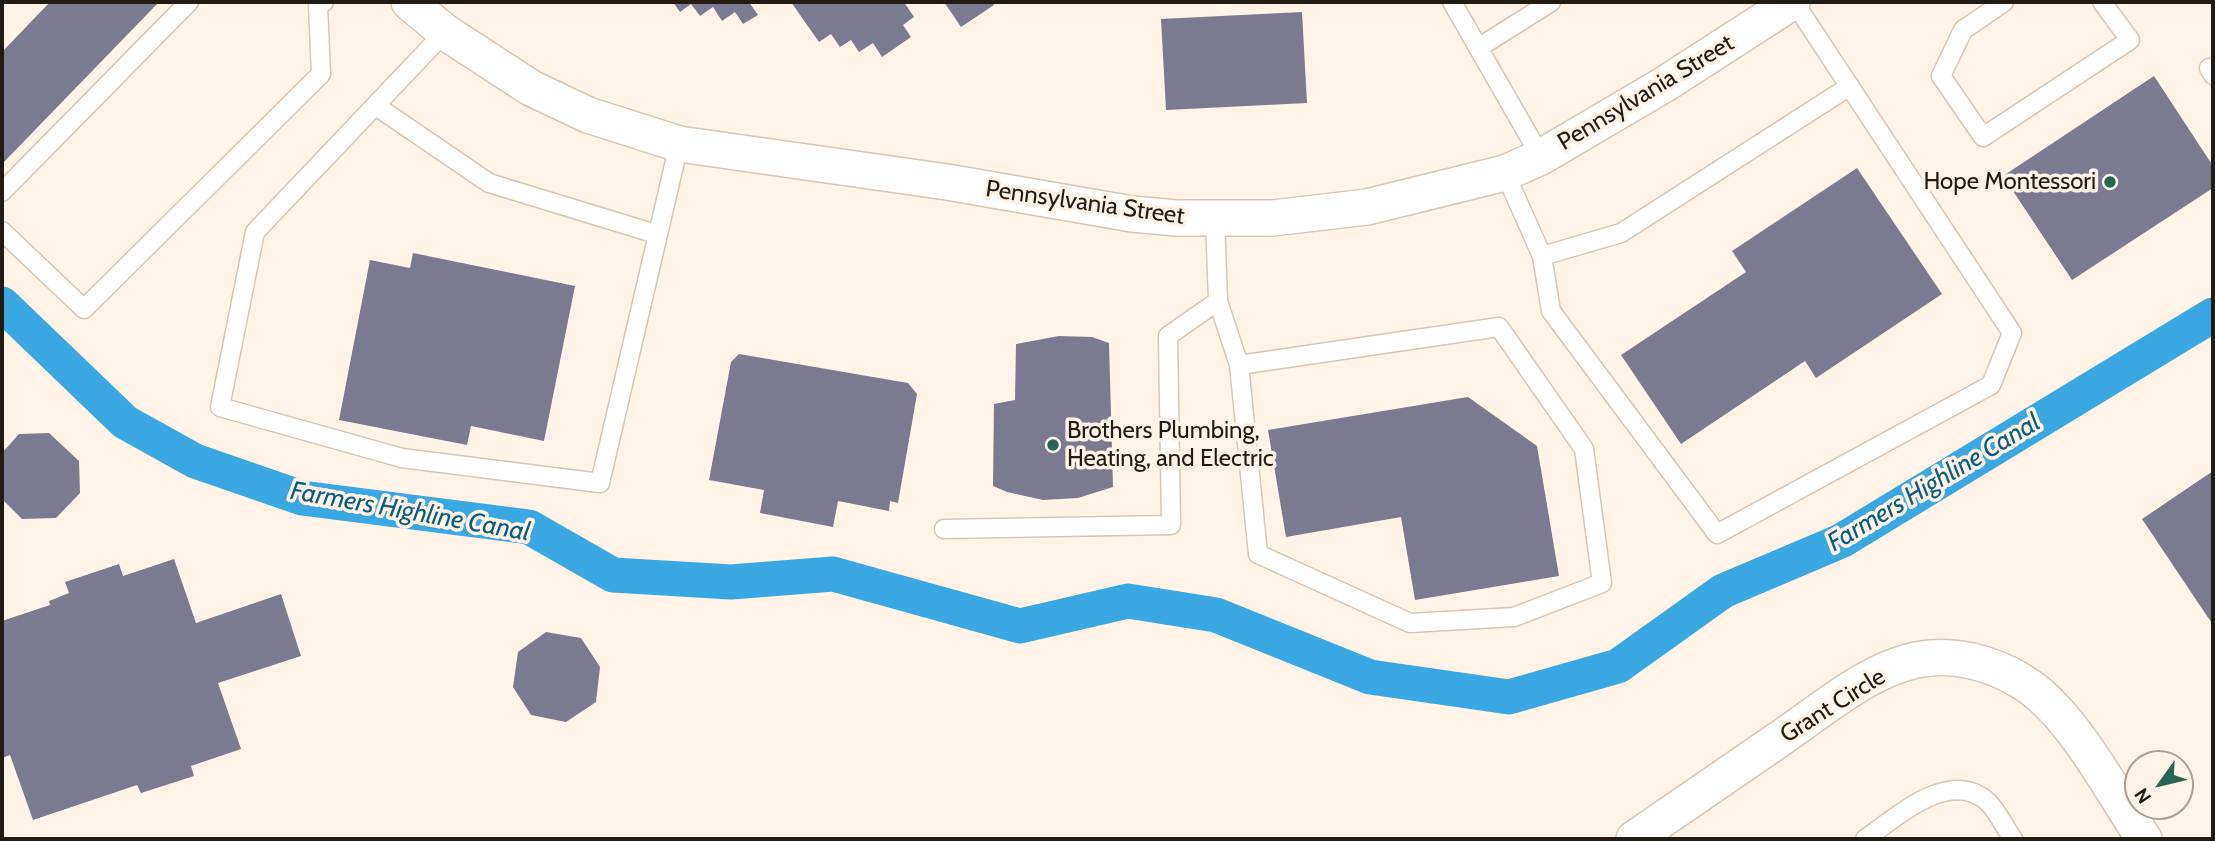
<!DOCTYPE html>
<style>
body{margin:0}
#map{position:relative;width:2215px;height:841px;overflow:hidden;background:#fff3e7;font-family:Cabin,sans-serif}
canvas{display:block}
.frame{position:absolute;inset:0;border:4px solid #221b14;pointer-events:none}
.north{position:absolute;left:2124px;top:750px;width:70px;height:70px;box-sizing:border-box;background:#fff3e7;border:2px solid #a79d93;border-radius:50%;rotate:236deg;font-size:19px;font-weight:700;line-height:28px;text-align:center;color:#221b14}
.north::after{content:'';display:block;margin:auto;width:24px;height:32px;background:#246554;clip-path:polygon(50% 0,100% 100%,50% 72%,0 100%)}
</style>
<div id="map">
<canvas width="2215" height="841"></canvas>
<div class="frame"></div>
<div class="north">N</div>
</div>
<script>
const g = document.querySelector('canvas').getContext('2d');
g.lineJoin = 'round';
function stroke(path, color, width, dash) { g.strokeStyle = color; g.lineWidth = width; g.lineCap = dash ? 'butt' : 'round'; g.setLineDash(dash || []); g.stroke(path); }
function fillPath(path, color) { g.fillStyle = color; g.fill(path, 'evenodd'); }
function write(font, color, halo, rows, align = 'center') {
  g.font = font + ' Cabin,sans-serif'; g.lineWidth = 7; g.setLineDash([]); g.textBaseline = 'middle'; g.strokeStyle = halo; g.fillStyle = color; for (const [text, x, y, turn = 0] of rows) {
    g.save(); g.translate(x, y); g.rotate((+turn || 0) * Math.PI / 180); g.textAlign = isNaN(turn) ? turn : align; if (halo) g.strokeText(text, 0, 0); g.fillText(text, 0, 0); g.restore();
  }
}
const canal = new Path2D(`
 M 2,304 L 125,422 L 195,461 L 302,498 L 529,527 L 613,575 L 731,582 L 833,574 L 1020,626 L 1128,601 L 1216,615 L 1370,677 L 1509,697 L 1618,666 L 1723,591 L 1841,541 L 2213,315`);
const building = new Path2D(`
 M 50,2 L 159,2 L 2,164 L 2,52 Z
 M 673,2 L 749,2 L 758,15 L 743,24 L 735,12 L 722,21 L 713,7 L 700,16 L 691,4 L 680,12 Z
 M 791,2 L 904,2 L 914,17 L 903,25 L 911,37 L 882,57 L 873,43 L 859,52 L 851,40 L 840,47 L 831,34 L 819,42 Z
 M 944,2 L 992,2 L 994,5 L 961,27 Z
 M 1302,12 L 1307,103 L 1166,110 L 1161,19 Z
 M 2154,76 L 2213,166 L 2213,188 L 2072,280 L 2003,176 Z
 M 1857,168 L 1942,294 L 1816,378 L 1805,361 L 1681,444 L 1621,355 L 1746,272 L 1732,251 Z
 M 413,253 L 575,286 L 544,441 L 471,426 L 467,445 L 339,420 L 370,260 L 410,268 Z
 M 1059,336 L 1092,337 L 1109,343 L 1113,487 L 1078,498 L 1043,500 L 1007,492 L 993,486 L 994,404 L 1015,400 L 1016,344 Z
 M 739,354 L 908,383 L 917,394 L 898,503 L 890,501 L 889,511 L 838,501 L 833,527 L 760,513 L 764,490 L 709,480 L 731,362 Z
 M 1468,397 L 1537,446 L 1559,576 L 1415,600 L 1401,517 L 1286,537 L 1268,430 Z
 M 49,433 L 79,461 L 80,493 L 56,518 L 22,519 L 2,499 L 2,453 L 19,434 Z
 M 2213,471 L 2213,625 L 2142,519 Z
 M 174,559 L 196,623 L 281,594 L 301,656 L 218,683 L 241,749 L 191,766 L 194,776 L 141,793 L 137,785 L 33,820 L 10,755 L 2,758 L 2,621 L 50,605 L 49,601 L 69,593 L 65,582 L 119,564 L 123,576 Z
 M 546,632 L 581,638 L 600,667 L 596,702 L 566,722 L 531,715 L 513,687 L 518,652 Z`);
const lane = new Path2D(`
 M 1452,2 L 1541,157
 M 2004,2 L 1963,30 L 1941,76 L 1983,137 L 2130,40 L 2102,2
 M 445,32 L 255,232 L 220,407 L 402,458 L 600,483 L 679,144
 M 1478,48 L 1551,2
 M 2209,68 L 2213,75
 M 376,106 L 489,183 L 656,234
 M 1505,173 L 1542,256 L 1551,311 L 1717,534 L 1991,385 L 2012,333 L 1794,2
 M 2,192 L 189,2
 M 2,231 L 84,309 L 321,74 L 318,6 L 324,2
 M 1542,256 L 1621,233 L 1850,86
 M 1218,301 L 1239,365 L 1258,554 L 1410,623 L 1514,617 L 1602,583 L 1584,449 L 1499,327 L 1239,365
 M 944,529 L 1171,525 L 1168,336 L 1218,301 L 1215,218
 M 1865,839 C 1896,818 1949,767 1988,802 C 1998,812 2005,828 2013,839`);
const street = new Path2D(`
 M 409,2 L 445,32 L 531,88 L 588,115 L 679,144 L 947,182 L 1132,214 L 1176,218 L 1273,218 L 1367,207 L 1505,173 L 1541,157 L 1665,84 L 1792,2
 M 1634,839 C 1682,806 1730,773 1778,740 C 1823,710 1874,663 1930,658 C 1965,655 2002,667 2030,687 C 2074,718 2114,794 2144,839`);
const markers = [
 [2110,182,7,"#246554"],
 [1053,445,7,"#246554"]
];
const streetNames = [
 ["Pennsylvania Street",1646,93,-31],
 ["Pennsylvania Street",1085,203,8],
 ["Grant Circle",1833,706,-32]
];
const poiNames = [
 ["Hope Montessori",2096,182],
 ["Brothers Plumbing,",1067,431,"left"],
 ["Heating, and Electric",1067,459,"left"]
];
const waterNames = [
 ["Farmers Highline Canal",1934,483,-31],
 ["Farmers Highline Canal",410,512,10]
];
stroke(canal, '#39a7e1', 35);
fillPath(building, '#7a7b91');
stroke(lane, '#d9c5b2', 21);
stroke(street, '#d9c5b2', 38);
stroke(lane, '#fff', 18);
stroke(street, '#fff', 35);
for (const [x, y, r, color] of markers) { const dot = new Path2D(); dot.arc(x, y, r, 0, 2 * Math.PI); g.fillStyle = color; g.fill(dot); stroke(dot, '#fff3e7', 2.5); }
write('24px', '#221b14', '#fff3e7', streetNames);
write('24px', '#221b14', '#fff3e7', poiNames, 'right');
write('italic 26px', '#075d83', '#fff3e7', waterNames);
</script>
